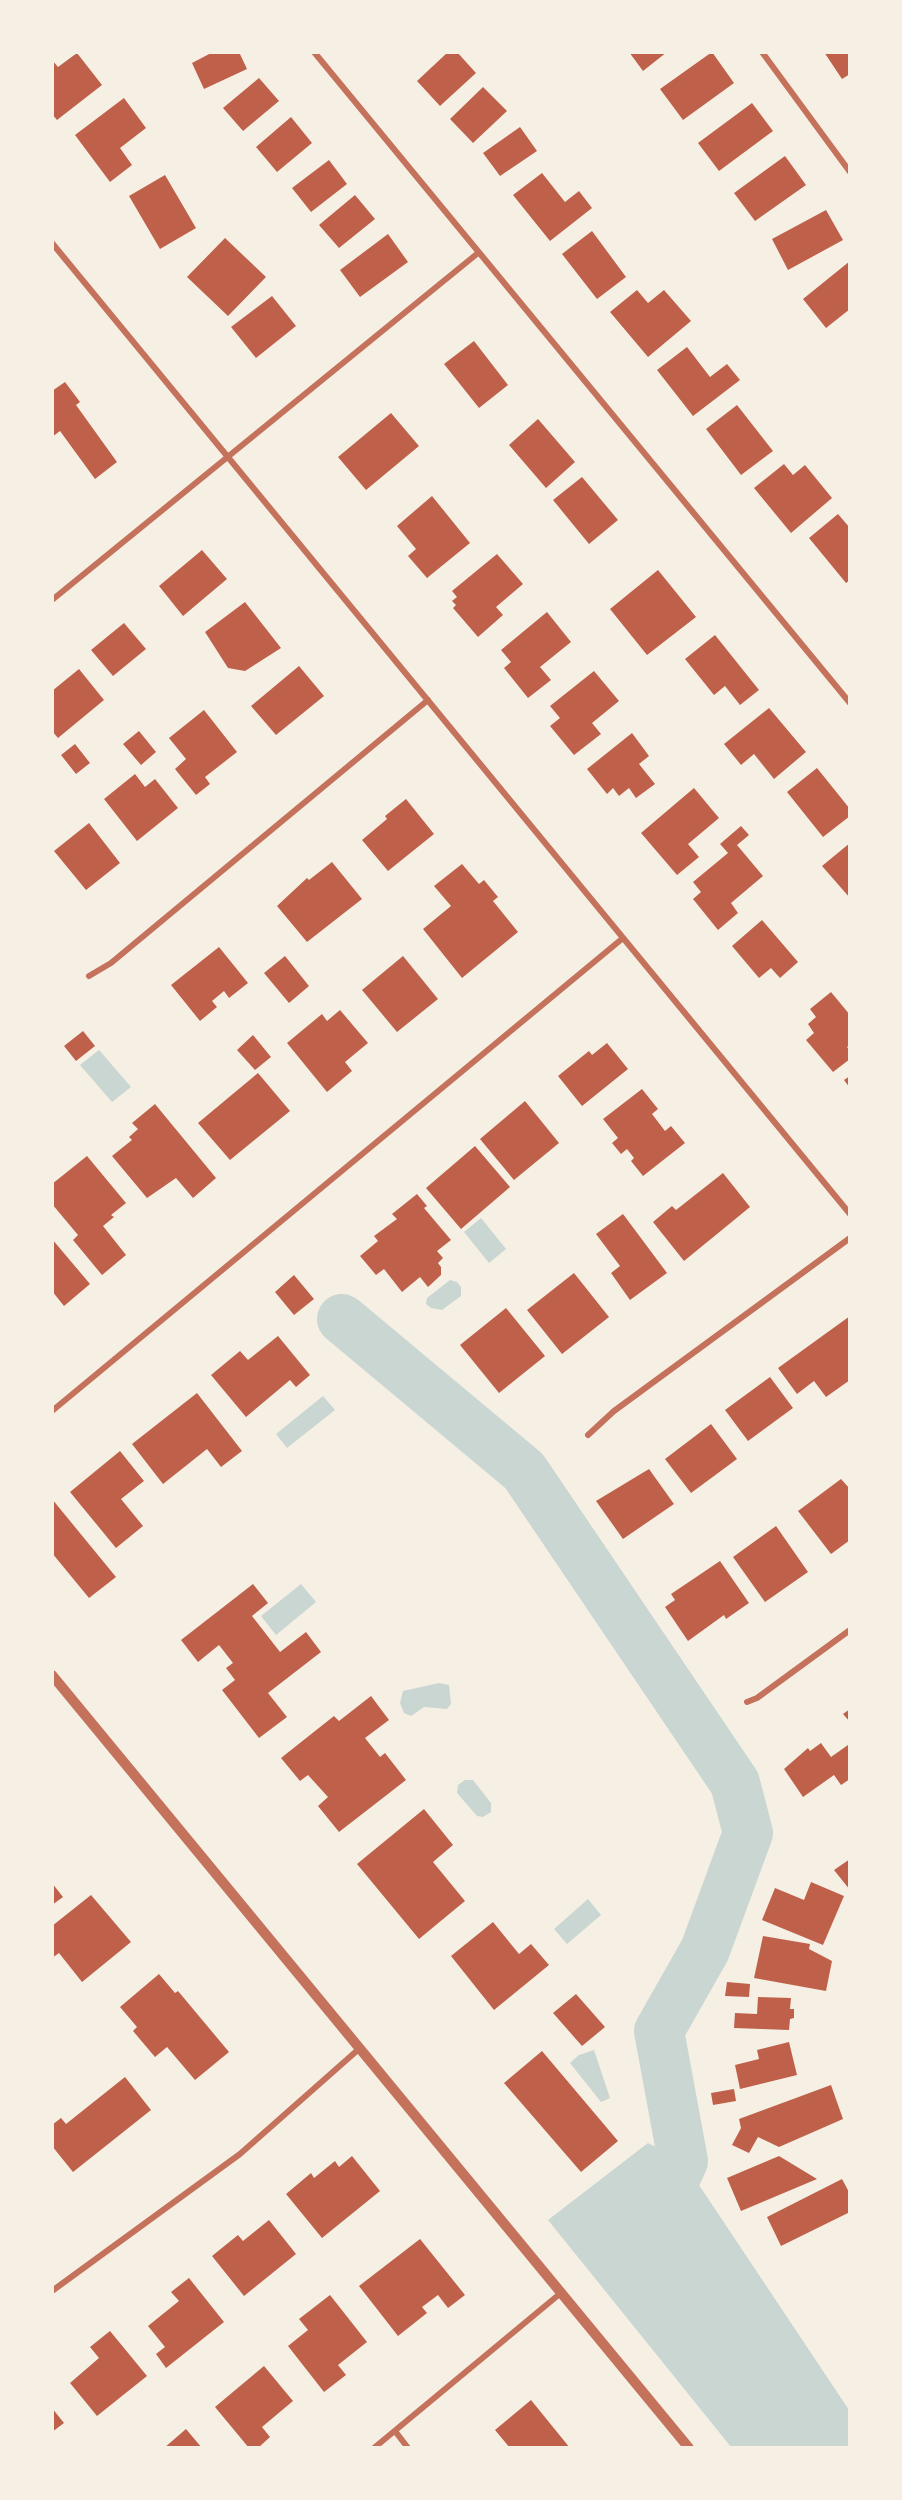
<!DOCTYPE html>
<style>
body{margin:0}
#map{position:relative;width:902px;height:2500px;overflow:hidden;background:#f6efe4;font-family:Commissioner,sans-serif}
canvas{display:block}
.frame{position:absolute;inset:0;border:54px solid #f6efe4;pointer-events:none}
</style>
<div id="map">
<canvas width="902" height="2500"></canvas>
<div class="frame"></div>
</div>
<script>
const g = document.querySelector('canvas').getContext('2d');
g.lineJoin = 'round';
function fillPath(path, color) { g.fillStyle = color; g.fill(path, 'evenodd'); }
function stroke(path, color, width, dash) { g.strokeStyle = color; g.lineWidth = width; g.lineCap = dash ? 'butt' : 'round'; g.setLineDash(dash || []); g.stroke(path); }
const water = new Path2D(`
 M 99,1050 L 131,1087 L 112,1102 L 80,1065 Z
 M 481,1218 L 506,1249 L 489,1263 L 464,1232 Z
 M 450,1280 L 457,1282 L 461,1287 L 461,1296 L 442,1310 L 431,1308 L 426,1304 L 427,1298 Z
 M 323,1396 L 335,1410 L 287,1448 L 276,1434 Z
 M 301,1584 L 316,1602 L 276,1635 L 261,1616 Z
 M 439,1683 L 449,1685 L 451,1704 L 447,1709 L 424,1707 L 411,1716 L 404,1713 L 400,1703 L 403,1691 Z
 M 465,1780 L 473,1780 L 491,1803 L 491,1812 L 483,1817 L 477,1816 L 457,1793 L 458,1785 Z
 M 588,1899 L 601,1915 L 567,1944 L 554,1929 Z
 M 594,2050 L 610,2098 L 601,2102 L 570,2063 L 579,2055 Z
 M 648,2143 L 683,2161 L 849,2410 L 849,2447 L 731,2447 L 548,2220 Z`);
const river = new Path2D(`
 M 342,1319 L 524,1471 L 735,1783 L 748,1833 L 705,1950 L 659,2031 L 683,2161 L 655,2222`);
const building = new Path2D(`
 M 213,52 L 239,52 L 247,69 L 204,89 L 192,63 Z
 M 448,52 L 457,52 L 476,73 L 440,106 L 417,81 Z
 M 629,52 L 667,52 L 643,71 Z
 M 712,52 L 734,83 L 683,120 L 660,89 Z
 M 824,52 L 850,52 L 850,74 L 842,79 Z
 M 77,53 L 102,85 L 57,120 L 52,114 L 52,60 L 58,67 Z
 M 259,78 L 279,101 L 243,131 L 223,108 Z
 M 483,87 L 507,111 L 473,143 L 450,119 Z
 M 124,98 L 146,128 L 120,148 L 132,165 L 110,182 L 75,135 Z
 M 752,103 L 773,131 L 719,171 L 698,143 Z
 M 291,117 L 312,143 L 277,172 L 256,147 Z
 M 520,127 L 537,151 L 500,176 L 483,153 Z
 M 785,156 L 806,185 L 755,221 L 734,193 Z
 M 329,160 L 347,184 L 311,212 L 292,188 Z
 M 542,173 L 565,202 L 579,191 L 592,208 L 550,241 L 513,195 Z
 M 165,175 L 196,228 L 160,249 L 129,196 Z
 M 355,195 L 375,219 L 339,248 L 319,225 Z
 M 826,210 L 843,240 L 788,270 L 772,239 Z
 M 592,231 L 626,277 L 597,299 L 562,254 Z
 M 388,234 L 408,262 L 360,297 L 340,270 Z
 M 225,238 L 266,277 L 228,316 L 187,277 Z
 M 850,261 L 850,309 L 826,328 L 803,299 Z
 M 637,290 L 648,303 L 664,290 L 691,321 L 648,357 L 610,312 Z
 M 272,296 L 296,326 L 256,358 L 231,327 Z
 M 474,341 L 508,385 L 479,408 L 444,364 Z
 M 687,347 L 710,377 L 727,364 L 740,380 L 693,416 L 657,370 Z
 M 65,382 L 80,402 L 76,405 L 117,462 L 95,479 L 60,431 L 52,437 L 52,391 Z
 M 737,405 L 773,451 L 741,475 L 706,429 Z
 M 391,413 L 419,446 L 366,490 L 338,457 Z
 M 538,419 L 575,462 L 546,488 L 509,445 Z
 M 784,464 L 793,475 L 805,465 L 832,498 L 791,533 L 754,488 Z
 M 582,477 L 618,520 L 589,544 L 553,500 Z
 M 432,496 L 470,543 L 427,578 L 408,556 L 416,549 L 397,526 Z
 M 838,514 L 850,528 L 850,580 L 846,583 L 809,538 Z
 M 202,550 L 227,579 L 183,616 L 159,586 Z
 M 497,554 L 523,584 L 496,607 L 503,615 L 478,637 L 453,608 L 456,605 L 452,601 L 457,597 L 452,591 Z
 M 658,570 L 696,617 L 647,655 L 610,609 Z
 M 245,602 L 281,648 L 245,671 L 228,668 L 205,632 Z
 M 547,612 L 571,642 L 540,667 L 551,680 L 528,698 L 504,668 L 511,662 L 501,650 Z
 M 124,623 L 146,649 L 113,676 L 91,650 Z
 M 715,635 L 759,690 L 740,705 L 725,686 L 714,695 L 685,659 Z
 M 299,666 L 324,696 L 276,735 L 251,706 Z
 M 79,669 L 104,700 L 58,738 L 52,731 L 52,691 Z
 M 594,671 L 619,701 L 592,723 L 601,734 L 574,755 L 550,726 L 560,718 L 550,706 Z
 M 769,708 L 806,752 L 774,779 L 754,754 L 741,765 L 724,744 Z
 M 204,710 L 237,752 L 205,777 L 210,784 L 196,795 L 175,769 L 186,759 L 169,738 Z
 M 139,731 L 156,752 L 141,765 L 123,744 Z
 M 632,733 L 649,756 L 639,764 L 655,784 L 636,798 L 629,788 L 619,796 L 613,788 L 607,794 L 587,769 Z
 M 75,744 L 90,763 L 76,774 L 61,755 Z
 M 817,768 L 850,809 L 850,816 L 823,837 L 787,792 Z
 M 135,774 L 145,787 L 155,779 L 178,808 L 137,841 L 104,799 Z
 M 694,788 L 719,818 L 688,844 L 699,857 L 677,875 L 641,833 Z
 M 406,799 L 434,834 L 388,871 L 362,840 L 387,819 L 385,816 Z
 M 89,823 L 120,863 L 86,890 L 54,851 Z
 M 741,826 L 749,835 L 737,845 L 763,876 L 731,903 L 738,913 L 718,930 L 693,899 L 701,892 L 693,882 L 728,853 L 720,844 Z
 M 850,843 L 850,898 L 822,866 Z
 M 332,862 L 362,899 L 307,942 L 277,906 L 307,878 L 309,880 Z
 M 462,864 L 479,884 L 484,880 L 498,897 L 493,901 L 518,932 L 462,978 L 423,929 L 451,906 L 434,886 Z
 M 762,920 L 798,962 L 780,978 L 771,968 L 759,978 L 732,946 Z
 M 219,947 L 248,983 L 229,998 L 224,991 L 212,1001 L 217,1007 L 200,1021 L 171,985 Z
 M 285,956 L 309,986 L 289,1003 L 264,973 Z
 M 403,956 L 438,999 L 397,1032 L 362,990 Z
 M 831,992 L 850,1015 L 850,1045 L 847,1047 L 850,1051 L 850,1059 L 833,1072 L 806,1040 L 814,1033 L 808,1024 L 816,1017 L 810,1009 Z
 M 340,1010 L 368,1043 L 345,1062 L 352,1071 L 327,1092 L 287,1043 L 322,1014 L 327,1021 Z
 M 83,1031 L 95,1046 L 76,1061 L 64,1046 Z
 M 253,1035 L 271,1057 L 255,1070 L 237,1050 Z
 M 607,1043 L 628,1069 L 582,1106 L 558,1076 L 589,1051 L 592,1055 Z
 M 258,1073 L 290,1111 L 230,1160 L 198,1123 Z
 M 850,1076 L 850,1088 L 844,1080 Z
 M 642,1089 L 658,1109 L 652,1114 L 665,1131 L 671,1126 L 685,1143 L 643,1176 L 631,1161 L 634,1158 L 627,1149 L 621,1154 L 612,1143 L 618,1138 L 603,1119 Z
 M 525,1101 L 559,1143 L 514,1180 L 480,1139 Z
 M 155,1104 L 216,1178 L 193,1198 L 176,1178 L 147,1198 L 112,1156 L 132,1140 L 129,1137 L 138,1129 L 132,1123 Z
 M 475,1146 L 510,1187 L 461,1229 L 426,1188 Z
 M 87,1156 L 126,1203 L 111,1215 L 114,1217 L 103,1226 L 126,1255 L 102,1275 L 73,1240 L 78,1235 L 52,1204 L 52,1184 Z
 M 723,1173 L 750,1207 L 684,1261 L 653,1222 L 672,1206 L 676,1210 Z
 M 417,1194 L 427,1206 L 424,1208 L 451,1240 L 437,1251 L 443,1258 L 438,1263 L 441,1267 L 441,1275 L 428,1287 L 420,1277 L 402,1292 L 384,1269 L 376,1275 L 360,1256 L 378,1241 L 374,1236 L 397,1219 L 392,1214 Z
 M 623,1214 L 667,1273 L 630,1300 L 611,1273 L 620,1266 L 596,1234 Z
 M 52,1239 L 90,1284 L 64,1306 L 52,1291 Z
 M 574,1273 L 609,1317 L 562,1354 L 527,1310 Z
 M 294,1275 L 314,1299 L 294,1315 L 275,1292 Z
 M 506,1308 L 545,1356 L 499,1393 L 460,1345 Z
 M 850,1316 L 850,1380 L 826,1397 L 814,1381 L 797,1394 L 778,1368 Z
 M 278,1336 L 310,1375 L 296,1387 L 290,1380 L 246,1417 L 211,1375 L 240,1351 L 248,1360 Z
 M 770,1377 L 793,1408 L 748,1441 L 725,1410 Z
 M 197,1393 L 242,1451 L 221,1467 L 207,1449 L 163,1484 L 132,1444 Z
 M 711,1424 L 737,1459 L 691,1493 L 665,1459 Z
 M 120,1451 L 144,1481 L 121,1499 L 143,1526 L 116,1548 L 70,1492 Z
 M 649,1469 L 674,1504 L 623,1539 L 596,1501 Z
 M 841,1479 L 850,1489 L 850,1540 L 831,1554 L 798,1511 Z
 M 52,1499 L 116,1577 L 89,1598 L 52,1553 Z
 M 776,1526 L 808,1572 L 765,1602 L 733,1557 Z
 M 720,1561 L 749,1603 L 726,1619 L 724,1615 L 688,1641 L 665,1607 L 675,1600 L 671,1594 Z
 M 253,1584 L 268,1603 L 252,1616 L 280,1652 L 306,1632 L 321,1652 L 268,1693 L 287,1717 L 259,1738 L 222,1690 L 235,1680 L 226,1668 L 233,1663 L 219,1645 L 198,1662 L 181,1640 Z
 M 371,1696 L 389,1720 L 365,1738 L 380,1757 L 385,1753 L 406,1780 L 339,1832 L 318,1806 L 328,1797 L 308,1775 L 300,1781 L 281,1758 L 334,1716 L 339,1721 Z
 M 850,1709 L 850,1722 L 843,1714 Z
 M 821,1743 L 831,1757 L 848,1745 L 850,1779 L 841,1785 L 834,1775 L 803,1797 L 784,1769 L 808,1748 L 810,1751 Z
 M 424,1809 L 453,1845 L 433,1862 L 465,1901 L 419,1939 L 357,1864 Z
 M 850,1859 L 850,1890 L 834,1870 Z
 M 811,1882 L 844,1896 L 823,1945 L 762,1920 L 775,1888 L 804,1900 Z
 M 52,1883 L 63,1897 L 52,1905 Z
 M 91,1895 L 131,1942 L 82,1982 L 59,1953 L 52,1958 L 52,1926 Z
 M 493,1922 L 519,1954 L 531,1944 L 549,1965 L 494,2010 L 451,1956 Z
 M 763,1936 L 810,1944 L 809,1949 L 832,1961 L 826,1991 L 754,1978 Z
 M 159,1974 L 175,1993 L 178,1991 L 229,2052 L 195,2080 L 167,2047 L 155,2057 L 133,2031 L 137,2027 L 120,2007 Z
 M 727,1982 L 750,1984 L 749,1997 L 725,1996 Z
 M 576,1994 L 605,2027 L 582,2046 L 553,2013 Z
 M 758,1997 L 791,1998 L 790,2009 L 794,2009 L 794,2018 L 790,2019 L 789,2030 L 734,2028 L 735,2013 L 757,2014 Z
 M 789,2042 L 797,2075 L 740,2089 L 735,2065 L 759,2059 L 757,2050 Z
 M 542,2051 L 618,2141 L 581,2172 L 504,2083 Z
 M 125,2077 L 151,2110 L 73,2172 L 52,2146 L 52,2125 L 61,2118 L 66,2124 Z
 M 831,2085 L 843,2119 L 779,2147 L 758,2137 L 749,2153 L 732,2145 L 741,2128 L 739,2119 Z
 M 734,2089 L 736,2101 L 713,2105 L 711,2093 Z
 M 352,2156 L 380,2191 L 322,2238 L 286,2194 L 311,2173 L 314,2178 L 335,2161 L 339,2167 Z
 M 779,2156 L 817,2179 L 741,2211 L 727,2178 Z
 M 842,2179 L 850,2194 L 850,2212 L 781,2246 L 767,2217 Z
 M 269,2220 L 296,2254 L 244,2296 L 212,2256 L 238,2235 L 243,2241 Z
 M 420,2239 L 465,2295 L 448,2308 L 438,2295 L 422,2307 L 427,2313 L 398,2336 L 359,2286 Z
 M 189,2278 L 224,2322 L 166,2368 L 156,2354 L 165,2347 L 148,2326 L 179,2301 L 171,2292 Z
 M 330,2295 L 367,2342 L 338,2365 L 346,2375 L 324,2392 L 288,2346 L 308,2330 L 299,2319 Z
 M 110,2331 L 147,2376 L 97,2416 L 70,2383 L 99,2358 L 90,2347 Z
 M 264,2366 L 293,2401 L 262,2427 L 270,2437 L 258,2448 L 249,2448 L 215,2407 Z
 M 531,2400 L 570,2448 L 510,2448 L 495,2430 Z
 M 52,2408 L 64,2423 L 52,2432 Z
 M 186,2429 L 202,2448 L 164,2448 Z`);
const minor = new Path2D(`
 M 314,52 L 850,703
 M 762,52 L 850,172
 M 52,243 L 850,1214
 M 52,600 L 478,253
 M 89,976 L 111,963 L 428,700
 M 52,1411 L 623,938
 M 588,1435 L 614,1411 L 850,1238
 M 747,1702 L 757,1698 L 850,1630
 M 52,2291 L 240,2154 L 360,2048
 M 395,2431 L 408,2448
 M 374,2448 L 562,2292`);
const tertiary = new Path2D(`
 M 52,1675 L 689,2448`);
fillPath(water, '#c9d6d2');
stroke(river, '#c9d6d2', 50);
fillPath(building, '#bf614a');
stroke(minor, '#c5725c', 6);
stroke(tertiary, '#c5725c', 10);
</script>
